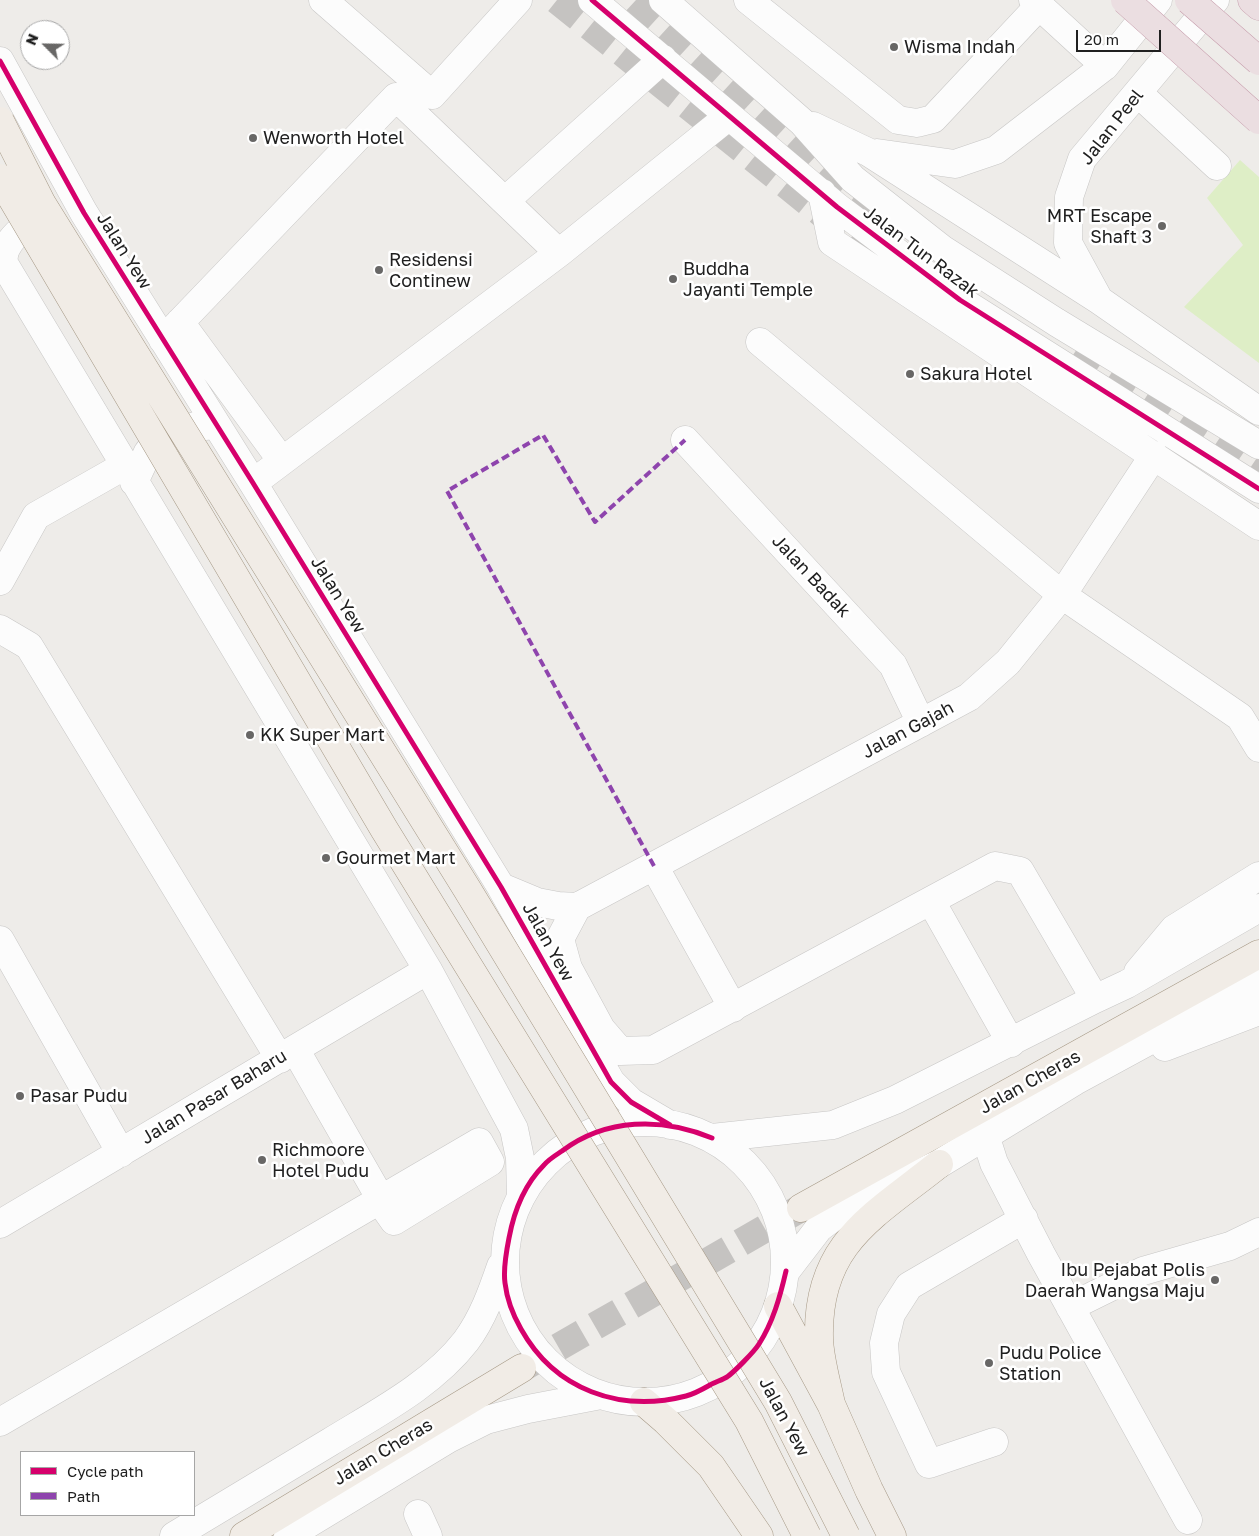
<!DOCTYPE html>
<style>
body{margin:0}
#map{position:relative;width:1259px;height:1536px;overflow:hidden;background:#eeece9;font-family:"Golos Text",sans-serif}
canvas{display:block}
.legend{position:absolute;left:20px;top:1451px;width:175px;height:65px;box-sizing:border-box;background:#fff;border:1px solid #a6a6a6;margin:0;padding:6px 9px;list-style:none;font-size:15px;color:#202020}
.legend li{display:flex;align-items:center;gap:10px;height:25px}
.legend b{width:25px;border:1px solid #a6a6a6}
.north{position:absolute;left:20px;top:20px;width:50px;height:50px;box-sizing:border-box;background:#fff;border:1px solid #a6a6a6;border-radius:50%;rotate:293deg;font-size:14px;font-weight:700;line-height:20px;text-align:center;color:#202020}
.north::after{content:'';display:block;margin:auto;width:18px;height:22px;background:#686766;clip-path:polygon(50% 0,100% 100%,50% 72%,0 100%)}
.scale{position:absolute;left:1076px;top:30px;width:85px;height:22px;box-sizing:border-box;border:2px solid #202020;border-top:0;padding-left:6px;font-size:15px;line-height:18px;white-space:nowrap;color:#202020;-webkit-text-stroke:4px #fff;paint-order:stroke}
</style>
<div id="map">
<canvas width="1259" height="1536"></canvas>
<ul class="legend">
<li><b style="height:6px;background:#d6006c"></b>Cycle path</li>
<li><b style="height:6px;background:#8e44ad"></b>Path</li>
</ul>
<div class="north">N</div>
<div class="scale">20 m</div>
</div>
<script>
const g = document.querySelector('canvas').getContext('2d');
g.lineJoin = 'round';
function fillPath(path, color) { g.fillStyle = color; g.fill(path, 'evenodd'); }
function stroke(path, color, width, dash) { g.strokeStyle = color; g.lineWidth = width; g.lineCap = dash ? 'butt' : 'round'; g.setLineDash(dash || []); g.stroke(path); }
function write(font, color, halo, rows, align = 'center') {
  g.font = font + ' "Golos Text",sans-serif'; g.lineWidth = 5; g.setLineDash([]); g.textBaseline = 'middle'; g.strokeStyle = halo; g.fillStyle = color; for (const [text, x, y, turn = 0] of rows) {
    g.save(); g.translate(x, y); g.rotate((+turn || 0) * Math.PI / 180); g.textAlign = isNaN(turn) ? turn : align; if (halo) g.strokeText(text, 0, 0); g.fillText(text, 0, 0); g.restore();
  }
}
const grass = new Path2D(`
 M 1240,160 L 1259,177 L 1259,363 L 1184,307 L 1243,245 L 1207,198 Z`);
const majorTunnel = new Path2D(`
 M 522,1368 L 801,1208`);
const highwayTunnel = new Path2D(`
 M 557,0 L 840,228 L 908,277
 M 636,0 L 850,196 L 900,230
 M 1077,349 L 1259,471`);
const minor = new Path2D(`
 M 323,0 L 432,95 L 518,0
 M 592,0 L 837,207 L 960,300 L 1259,489
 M 663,0 L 802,122 L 853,179 L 942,249 L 1056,322 L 1259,445
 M 748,0 L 898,120 L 917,123 L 933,119 L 1039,6
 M 1033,0 L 1105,66
 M 0,61 L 84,213 L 253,483 L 501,887 L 611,1082 L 631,1102 L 670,1125
 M 1138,93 L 1217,166
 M 813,126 L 868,152 L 1099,300 L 1259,411
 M 877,153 L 955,164 L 996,150 L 1105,66 L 1158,0
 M 822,193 L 832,242 L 1259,526
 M 505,201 L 663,59
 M 0,257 L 428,970 L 514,1129 L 520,1158 L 521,1196
 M 3,262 C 4,257 4,251 7,247 C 13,234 34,219 46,211
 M 1098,298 L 1068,243 L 1069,197 L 1082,159 L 1215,0
 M 180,322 L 282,461
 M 163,340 L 396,97 L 559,253
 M 760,342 L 1062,595 L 1240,717 L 1259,748
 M 685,440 L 893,665 L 921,723
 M 134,482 L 148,452 L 195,426 L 206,426
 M 253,483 L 559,253 L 729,116
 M 0,581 L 36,516 L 124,466
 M 0,629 L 29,646 L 280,1059
 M 654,866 L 733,1008
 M 501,887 L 537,902 L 558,906 L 577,907
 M 931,901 L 1011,1043
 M 577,907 L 560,939 L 568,968 L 601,1029 L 620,1051 L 653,1050 L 995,866 L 1020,871 L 1095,999
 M 577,907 L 969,697 L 1008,662 L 1062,595 L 1154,455
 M 0,940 L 121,1153
 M 1138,972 L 1174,929 L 1259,876
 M 1165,1047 L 1259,1011
 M505 1262a140 140 0 1 1 280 0a140 140 0 1 1-280 0Z
 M 985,1135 L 994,1163 L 1041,1254 L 1188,1520
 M 712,1138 L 833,1125 L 895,1100 L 1095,999 L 1127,984 L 1259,908
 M 0,1224 L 428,970
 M 786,1271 L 819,1228 L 844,1209 L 939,1164 L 1075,1081 L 1259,981
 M 1070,1307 L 1143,1271 L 1230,1246 L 1259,1232
 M 0,1422 L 479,1142 L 490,1162 L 394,1221 L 380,1201 L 375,1189 L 295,1049
 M 994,1442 L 929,1464 L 886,1372 L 884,1343 L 891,1314 L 909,1286 L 1024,1219
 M 418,1514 L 428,1536
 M 174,1536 C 226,1505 278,1473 330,1442 C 377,1413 432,1385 466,1341 C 483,1318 492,1292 501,1266
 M 288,1536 L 448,1439 L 486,1420 L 528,1409 L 601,1395`);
const major = new Path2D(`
 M 801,1208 L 1259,954
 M 778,1306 L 831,1404 L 869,1490 L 892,1536
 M 644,1402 L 666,1421 L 711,1466 L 759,1536
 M 831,1404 C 827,1384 819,1357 819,1337 C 817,1243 874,1216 939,1164
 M 244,1536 L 522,1368`);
const highway = new Path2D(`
 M 1252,0 L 1259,6`);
const majorBridge = new Path2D(`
 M 0,121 L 42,204 L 467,889 L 778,1402 L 846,1536
 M 0,178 L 384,829 L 749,1421 L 807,1536`);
const highwayBridge = new Path2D(`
 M 1125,0 L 1259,120
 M 1189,0 L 1259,61`);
const quiet = new Path2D(`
 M 654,866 L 447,491 L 543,435 L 595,522 L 685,440`);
const cycleway = new Path2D(`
 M 592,0 L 837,207 L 960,300 L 1259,489
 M 0,61 L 84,213 L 253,483 L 501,887 L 611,1082 L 631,1102 L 670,1125
 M 712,1138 C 662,1117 606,1118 562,1151 C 556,1155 549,1159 544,1165 C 524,1185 514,1211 509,1238 C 506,1253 503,1269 505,1283 C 507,1300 513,1315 521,1329 C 555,1390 620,1413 686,1396 C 694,1394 703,1389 710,1385 C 715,1382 722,1380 727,1377 C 734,1372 754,1352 759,1344 C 773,1322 780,1297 786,1271`);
const markers = [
 [894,47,5,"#686766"],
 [253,138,5,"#686766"],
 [1162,226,5,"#686766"],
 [379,270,5,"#686766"],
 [673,279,5,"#686766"],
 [910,374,5,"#686766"],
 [250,735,5,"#686766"],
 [326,858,5,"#686766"],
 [20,1096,5,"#686766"],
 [262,1160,5,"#686766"],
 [1215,1280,5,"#686766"],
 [989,1363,5,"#686766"]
];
const poiNames = [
 ["Wisma Indah",904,47],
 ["Wenworth Hotel",263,138],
 ["MRT Escape",1152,216,"right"],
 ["Shaft 3",1152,237,"right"],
 ["Residensi",389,260],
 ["Continew",389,281],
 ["Buddha",683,269],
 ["Jayanti Temple",683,290],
 ["Sakura Hotel",920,374],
 ["KK Super Mart",260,735],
 ["Gourmet Mart",336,858],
 ["Pasar Pudu",30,1096],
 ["Richmoore",272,1150],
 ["Hotel Pudu",272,1171],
 ["Ibu Pejabat Polis",1205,1270,"right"],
 ["Daerah Wangsa Maju",1205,1291,"right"],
 ["Pudu Police",999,1353],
 ["Station",999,1374]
];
const streetNames = [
 ["Jalan Peel",1112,127,-52],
 ["Jalan Yew",124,251,58],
 ["Jalan Tun Razak",921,252,37],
 ["Jalan Badak",811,576,47],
 ["Jalan Yew",338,595,58],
 ["Jalan Gajah",908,730,-28],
 ["Jalan Yew",548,942,61],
 ["Jalan Cheras",1030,1082,-29],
 ["Jalan Pasar Baharu",214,1097,-31],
 ["Jalan Yew",784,1417,62],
 ["Jalan Cheras",383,1452,-31]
];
fillPath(grass, '#deeec6');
stroke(majorTunnel, '#c5c3c1', 28, [28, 14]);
stroke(highwayTunnel, '#c5c3c1', 28, [28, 14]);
stroke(minor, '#c7c6c5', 29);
stroke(major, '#a59885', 29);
stroke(highway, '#c69dac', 29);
stroke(minor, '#fcfcfc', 28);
stroke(major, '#f1ece6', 28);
stroke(highway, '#ebdee1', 28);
stroke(majorBridge, '#a59885', 29, []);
stroke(highwayBridge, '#c69dac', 29, []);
stroke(majorBridge, '#f1ece6', 28);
stroke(highwayBridge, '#ebdee1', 28);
stroke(quiet, '#8e44ad', 4, [8, 4]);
stroke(cycleway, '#d6006c', 5);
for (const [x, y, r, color] of markers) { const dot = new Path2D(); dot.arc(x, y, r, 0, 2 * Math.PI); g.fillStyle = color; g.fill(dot); stroke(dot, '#fff', 2); }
write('18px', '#202020', '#fff', poiNames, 'left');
write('18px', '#202020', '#fff', streetNames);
</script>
